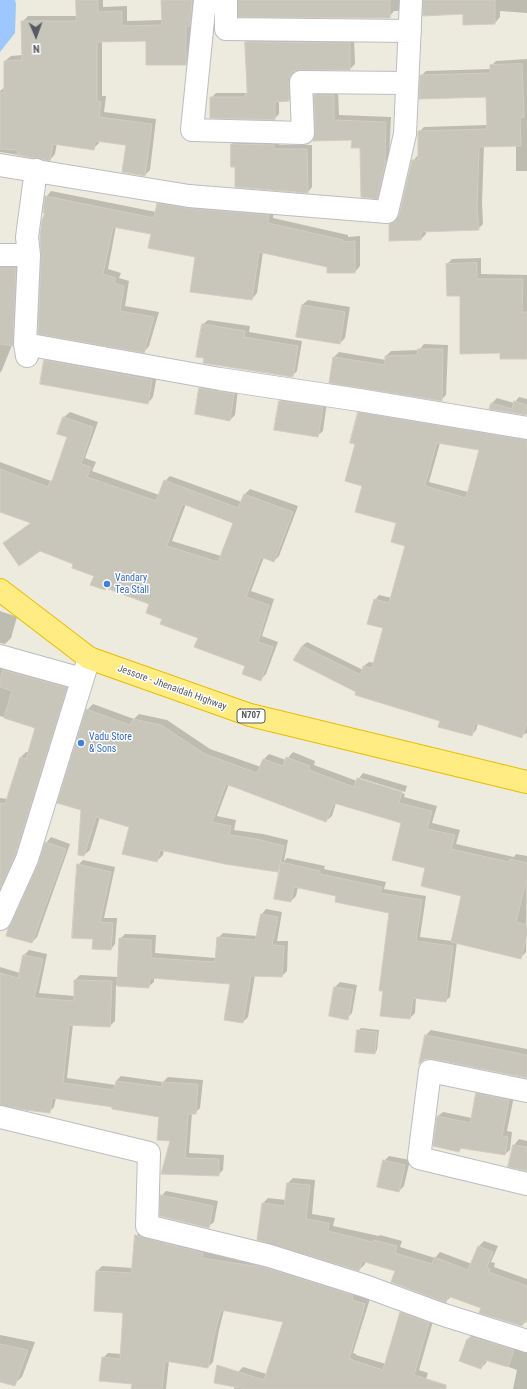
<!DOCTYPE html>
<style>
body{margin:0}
#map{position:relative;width:527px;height:1389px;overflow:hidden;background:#edebde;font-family:"Roboto Condensed",sans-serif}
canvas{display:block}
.north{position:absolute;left:16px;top:16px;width:40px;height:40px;-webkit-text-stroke:3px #fff;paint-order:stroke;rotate:178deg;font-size:11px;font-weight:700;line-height:16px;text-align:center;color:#575b61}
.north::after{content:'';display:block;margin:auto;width:14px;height:18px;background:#575b61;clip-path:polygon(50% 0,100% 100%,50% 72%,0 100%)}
</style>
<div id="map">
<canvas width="527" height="1389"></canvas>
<div class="north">N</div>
</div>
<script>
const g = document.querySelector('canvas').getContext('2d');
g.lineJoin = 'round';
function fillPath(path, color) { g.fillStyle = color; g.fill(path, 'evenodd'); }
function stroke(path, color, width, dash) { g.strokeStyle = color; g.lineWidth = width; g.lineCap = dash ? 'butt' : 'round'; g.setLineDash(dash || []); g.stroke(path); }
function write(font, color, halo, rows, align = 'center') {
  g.font = font + ' "Roboto Condensed",sans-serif'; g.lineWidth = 3; g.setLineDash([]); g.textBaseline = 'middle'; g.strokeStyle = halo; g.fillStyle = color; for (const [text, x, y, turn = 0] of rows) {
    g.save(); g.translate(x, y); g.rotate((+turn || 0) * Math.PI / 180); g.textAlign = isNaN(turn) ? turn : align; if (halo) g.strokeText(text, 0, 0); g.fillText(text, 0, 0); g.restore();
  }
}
const water = new Path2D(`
 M 0,0 L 15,0 L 16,4 L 15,33 L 0,52 Z`);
const shadow = new Path2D(`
 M 77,0 L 103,0 L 103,7 L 127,6 L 127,21 L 163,20 L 162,0 L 197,0 L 195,20 L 191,23 L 191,59 L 186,64 L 147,40 L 102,41 L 102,96 L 106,96 L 104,112 L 156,119 L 150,170 L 145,175 L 127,144 L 99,141 L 99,143 L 94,148 L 57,143 L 55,154 L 50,160 L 0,152 L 0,91 L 5,87 L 5,61 L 11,56 L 23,55 L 22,22 L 28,16 L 77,16 Z
 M 239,0 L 403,0 L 403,6 L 398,11 L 394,11 L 389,17 Z
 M 424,0 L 527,0 L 527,13 L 500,11 L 500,17 L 495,23 Z
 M 251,37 L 354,39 L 355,64 L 350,69 L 301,68 L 295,70 L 293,77 L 293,96 L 289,100 L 279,101 L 279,114 L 274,119 L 211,98 L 216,93 L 248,93 L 246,42 Z
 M 527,59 L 527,171 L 516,171 L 516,145 L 484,145 L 482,203 L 483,224 L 478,229 L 426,231 L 426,234 L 421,239 L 390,240 L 390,224 L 399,217 L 413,161 L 418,155 L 419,132 L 424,127 L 488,125 L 487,96 L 421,76 L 426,71 L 491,69 L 491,66 L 496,61 Z
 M 320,90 L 338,90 L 339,115 L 391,117 L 389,157 L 382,192 L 377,198 L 361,147 L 353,138 L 316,133 L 315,95 Z
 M 236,139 L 279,140 L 279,145 L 312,145 L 312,187 L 308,192 L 236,166 L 232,166 L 232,144 Z
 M 51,191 L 156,212 L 158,204 L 163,199 L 274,210 L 273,218 L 348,235 L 348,237 L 360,236 L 360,266 L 355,272 L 263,252 L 257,293 L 252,299 L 196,256 L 152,233 L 116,226 L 108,269 L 121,273 L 119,278 L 129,281 L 125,306 L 159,312 L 149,346 L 144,352 L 46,212 L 46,197 Z
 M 481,258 L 481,274 L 527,275 L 527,347 L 501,352 L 461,295 L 447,264 L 452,259 Z
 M 0,261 L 21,262 L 18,340 L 12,345 L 2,370 L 0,373 Z
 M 308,300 L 350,307 L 345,338 L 340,343 L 302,305 Z
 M 208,320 L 250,326 L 249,332 L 302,341 L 297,371 L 292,376 L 202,325 Z
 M 424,344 L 448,345 L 446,395 L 441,400 L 334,357 L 339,352 L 386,360 L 386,356 L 391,351 L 419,350 Z
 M 50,355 L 157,375 L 153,397 L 148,403 L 45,361 Z
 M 205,383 L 238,389 L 235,415 L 230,420 L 200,388 Z
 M 285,396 L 327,402 L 323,431 L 317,436 L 275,429 L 280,401 Z
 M 519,397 L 527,399 L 527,414 L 491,408 L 492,403 L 497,398 L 514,403 Z
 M 363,408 L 527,435 L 527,733 L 526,733 L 522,736 L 478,723 L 476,730 L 472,735 L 441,720 L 357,691 L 302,646 L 307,642 L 363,670 L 364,666 L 369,662 L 374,663 L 384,627 L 375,600 L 379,595 L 392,598 L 406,545 L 397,523 L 363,485 L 356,443 L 359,413 ZM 440,443 L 480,449 L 468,492 L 429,482 Z
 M 70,412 L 98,422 L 85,458 L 96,462 L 92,471 L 159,495 L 165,481 L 170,476 L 242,502 L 245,494 L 250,489 L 298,506 L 279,556 L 274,561 L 264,557 L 251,591 L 274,599 L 262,636 L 278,642 L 266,674 L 260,680 L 246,665 L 199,638 L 163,619 L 150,603 L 107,587 L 105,589 L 95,576 L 75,563 L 10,538 L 31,523 L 0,511 L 0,462 L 51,481 L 54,477 L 69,437 L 59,433 L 64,417 ZM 186,504 L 234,523 L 221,556 L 172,541 Z
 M 0,611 L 17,617 L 11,638 L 5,644 L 0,643 Z
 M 0,661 L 72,682 L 21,848 L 0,894 L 0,798 L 8,799 L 21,757 L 26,752 L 28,752 L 36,728 L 34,726 L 0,716 Z
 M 93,704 L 134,719 L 139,714 L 167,720 L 210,749 L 261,767 L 264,759 L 269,754 L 286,760 L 293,752 L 315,761 L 314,765 L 357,781 L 363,773 L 407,786 L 405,792 L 360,778 L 360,780 L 405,794 L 404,797 L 437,806 L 432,823 L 460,830 L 456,844 L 514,857 L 516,854 L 527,856 L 526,952 L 520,958 L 457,942 L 450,997 L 445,1001 L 416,998 L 415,1013 L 410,1018 L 390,912 L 337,895 L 298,887 L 296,896 L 291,901 L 281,867 L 278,871 L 164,850 L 163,855 L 157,861 L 130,826 L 100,817 L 90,850 L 84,855 L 87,710 ZM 229,784 L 326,821 L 332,816 L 336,803 L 403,822 L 426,868 L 462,895 L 452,941 L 420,937 L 426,896 L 384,889 L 386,882 L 324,869 L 325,866 L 287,858 L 284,861 L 288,840 L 263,834 L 234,830 L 236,820 L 217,816 Z
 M 51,837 L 70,844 L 37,937 L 32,942 L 39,864 L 46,843 Z
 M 83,860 L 115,867 L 104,918 L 117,918 L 115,944 L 111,949 L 94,938 L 78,865 Z
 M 266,909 L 282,912 L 277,941 L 288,941 L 287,971 L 282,976 L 255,975 L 248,1017 L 243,1022 L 231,983 L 154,977 L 154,982 L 149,986 L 116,985 L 115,1021 L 110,1026 L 73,1024 L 67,1078 L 116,1085 L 116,1081 L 121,1076 L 163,1082 L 168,1077 L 203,1080 L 200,1108 L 195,1113 L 192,1113 L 189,1153 L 224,1155 L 223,1170 L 218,1175 L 162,1173 L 171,1140 L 160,1116 L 113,1106 L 56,1098 L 54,1107 L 49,1112 L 0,1104 L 0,967 L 20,973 L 24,955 L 29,950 L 47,954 L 39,993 L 75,996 L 75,980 L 80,975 L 118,977 L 120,939 L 125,934 L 156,935 L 155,953 L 216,958 L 218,938 L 223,933 L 257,936 L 262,914 Z
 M 340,982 L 357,985 L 352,1013 L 347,1018 L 335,987 Z
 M 361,1028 L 379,1030 L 377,1050 L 375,1053 L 358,1031 Z
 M 431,1030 L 527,1049 L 527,1077 L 426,1035 Z
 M 481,1089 L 514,1096 L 507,1131 L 512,1132 L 510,1150 L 505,1154 L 462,1148 L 459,1151 L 438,1116 L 443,1112 L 472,1118 L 477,1094 Z
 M 519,1139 L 527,1141 L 527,1170 L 509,1166 L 514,1145 Z
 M 389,1156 L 410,1160 L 404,1186 L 399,1191 L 384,1161 Z
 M 293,1178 L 315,1180 L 312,1214 L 335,1218 L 333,1226 L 379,1236 L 380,1235 L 402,1241 L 400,1247 L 435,1258 L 440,1252 L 472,1264 L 479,1246 L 484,1241 L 498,1246 L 491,1262 L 495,1263 L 494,1267 L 527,1279 L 527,1321 L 522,1325 L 483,1307 L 452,1296 L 446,1301 L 396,1270 L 365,1261 L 365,1264 L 359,1270 L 263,1203 L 268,1198 L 286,1200 L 288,1183 Z
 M 166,1191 L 218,1201 L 214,1222 L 208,1227 L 161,1196 Z
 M 141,1231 L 208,1248 L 207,1253 L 259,1261 L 370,1299 L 353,1353 L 356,1354 L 356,1355 L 386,1364 L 401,1313 L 406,1308 L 434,1318 L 419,1370 L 428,1373 L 423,1389 L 234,1389 L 238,1372 L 243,1367 L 267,1374 L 284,1322 L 224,1310 L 219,1330 L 213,1362 L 208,1367 L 169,1360 L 166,1389 L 132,1389 L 133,1383 L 103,1358 L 108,1353 L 121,1354 L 124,1312 L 97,1271 L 102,1266 L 133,1268 L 136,1236 Z
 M 473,1334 L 527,1351 L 527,1389 L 513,1389 L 517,1370 L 487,1359 L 486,1363 L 481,1368 L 460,1361 L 468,1339 Z
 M 0,1335 L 35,1342 L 22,1377 L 14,1384 L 0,1381 Z`);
const building = new Path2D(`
 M 76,0 L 98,0 L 98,12 L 122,11 L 122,26 L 162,25 L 161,0 L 192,0 L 190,26 L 186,26 L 186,65 L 146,65 L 146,41 L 97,42 L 97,101 L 101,102 L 99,117 L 152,124 L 145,176 L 122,172 L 126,145 L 95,141 L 94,150 L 53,144 L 50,161 L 17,155 L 18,150 L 0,149 L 0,92 L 4,93 L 4,61 L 22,60 L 21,21 L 76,21 Z
 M 238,0 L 390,0 L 390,18 L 238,17 Z
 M 423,0 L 495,0 L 495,24 L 463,25 L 463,14 L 423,16 Z
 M 245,42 L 350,43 L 350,70 L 301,70 L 294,71 L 290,76 L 289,82 L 289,101 L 275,102 L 275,120 L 210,118 L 210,97 L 245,97 L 245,94 L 247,94 Z
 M 522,64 L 524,117 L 520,117 L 521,146 L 479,147 L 477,209 L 479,230 L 421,232 L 421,240 L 389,241 L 389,224 L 396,220 L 399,215 L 412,160 L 418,160 L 418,131 L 487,129 L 486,97 L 419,99 L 420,75 L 490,73 L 490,65 Z
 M 314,95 L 334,95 L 334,120 L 386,122 L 385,161 L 386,161 L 377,199 L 361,197 L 360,148 L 351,148 L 352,140 L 313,141 L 315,133 Z
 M 231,144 L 274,145 L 274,149 L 307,149 L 308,193 L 235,187 L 235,167 L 231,167 Z
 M 45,196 L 154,218 L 157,203 L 188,208 L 269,215 L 268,223 L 343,240 L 343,242 L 355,241 L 355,273 L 327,273 L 327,267 L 259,252 L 252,300 L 190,292 L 195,257 L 148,248 L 151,234 L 113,227 L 103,274 L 116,278 L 114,283 L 124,286 L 120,311 L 154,317 L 144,353 L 38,334 L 41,256 L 40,237 L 42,220 L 45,213 L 43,213 Z
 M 477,263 L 477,279 L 523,279 L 522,312 L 527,312 L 527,359 L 500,359 L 500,353 L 460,354 L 460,296 L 447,296 L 446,264 Z
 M 0,268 L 16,268 L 13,346 L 0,344 Z
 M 302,305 L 345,312 L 340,344 L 296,337 Z
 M 202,324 L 245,331 L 244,337 L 298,346 L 293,377 L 203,363 L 204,358 L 196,357 Z
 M 418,349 L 443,349 L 442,401 L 329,383 L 333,357 L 385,365 L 385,356 L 417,355 Z
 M 44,360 L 152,380 L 148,404 L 40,384 Z
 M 199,388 L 234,394 L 230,421 L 195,414 Z
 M 279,401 L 323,407 L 318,437 L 274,430 Z
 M 514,401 L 527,405 L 527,415 L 489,409 L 491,403 L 512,409 Z
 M 358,412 L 527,440 L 527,722 L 522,738 L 475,723 L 472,736 L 438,727 L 440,721 L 355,695 L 356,692 L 293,660 L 302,646 L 361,675 L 363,666 L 372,668 L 383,628 L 367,624 L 374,599 L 389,603 L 405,546 L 391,542 L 396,523 L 355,512 L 362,486 L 345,481 L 355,444 L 350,443 ZM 437,443 L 479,450 L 466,498 L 425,486 Z
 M 63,417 L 93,427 L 81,464 L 91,467 L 87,477 L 156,501 L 164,480 L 238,508 L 244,494 L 293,512 L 274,562 L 261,557 L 246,597 L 269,605 L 258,642 L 273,647 L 261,681 L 242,674 L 245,666 L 194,647 L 198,638 L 160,624 L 162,619 L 146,613 L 149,604 L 106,588 L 105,590 L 90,585 L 94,576 L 72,568 L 73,564 L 40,551 L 19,566 L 3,543 L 31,523 L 0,512 L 0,469 L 48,487 L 50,481 L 52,481 L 67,437 L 57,434 ZM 183,504 L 233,523 L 218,562 L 167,546 Z
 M 3,670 L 67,688 L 15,855 L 0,889 L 0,803 L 5,804 L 20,757 L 26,759 L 35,728 L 4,718 L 12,691 L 0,687 L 0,681 Z
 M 86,709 L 130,725 L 133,719 L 161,725 L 205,754 L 257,773 L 263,759 L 283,766 L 286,757 L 310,766 L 309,770 L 354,787 L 357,778 L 402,792 L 399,803 L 432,811 L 427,829 L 455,835 L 451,849 L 509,862 L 510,859 L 527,863 L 527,878 L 516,922 L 527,925 L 527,934 L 521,959 L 451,942 L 461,896 L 421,886 L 425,868 L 392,860 L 401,823 L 334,803 L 326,822 L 226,784 L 212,822 L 231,826 L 229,835 L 257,839 L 284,846 L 278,872 L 225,864 L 160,850 L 157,862 L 122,854 L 129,827 L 96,817 L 84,856 L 78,855 L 81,810 L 57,803 Z
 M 45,842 L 66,849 L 32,943 L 6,936 L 8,929 L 11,924 L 38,864 Z
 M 281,862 L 320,871 L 320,874 L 382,887 L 380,893 L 422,900 L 416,941 L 453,946 L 446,1002 L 413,998 L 410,1019 L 380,1016 L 383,991 L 379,991 L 389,913 L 335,902 L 336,896 L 294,887 L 291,902 L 274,899 Z
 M 77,864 L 111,872 L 100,922 L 113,923 L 111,950 L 92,949 L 93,939 L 72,938 Z
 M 261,914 L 278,917 L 272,945 L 284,946 L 282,977 L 251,976 L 243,1023 L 224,1020 L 230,984 L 150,978 L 149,988 L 117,986 L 119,938 L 151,940 L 151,958 L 215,962 L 217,937 L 255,940 Z
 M 23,955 L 43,959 L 34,998 L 74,1001 L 74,980 L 112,981 L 110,1027 L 69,1025 L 63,1083 L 114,1090 L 116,1081 L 162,1087 L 162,1082 L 198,1084 L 196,1114 L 188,1114 L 185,1158 L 219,1159 L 219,1176 L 161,1174 L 170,1141 L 157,1140 L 159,1117 L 112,1109 L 112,1107 L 52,1098 L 50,1113 L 25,1110 L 0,1105 L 0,973 L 18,978 Z
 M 334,987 L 353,990 L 348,1020 L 329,1016 Z
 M 357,1030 L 377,1032 L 375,1054 L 355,1052 Z
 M 425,1035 L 527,1055 L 527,1078 L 433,1059 L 425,1059 L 419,1064 Z
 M 476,1093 L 509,1100 L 502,1136 L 508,1137 L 505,1155 L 460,1148 L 459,1152 L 433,1146 L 437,1116 L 470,1123 Z
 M 513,1145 L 527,1147 L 527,1171 L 508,1167 Z
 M 383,1160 L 405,1165 L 399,1192 L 377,1187 Z
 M 287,1183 L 310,1185 L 306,1219 L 329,1223 L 328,1231 L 373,1242 L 374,1240 L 397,1246 L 395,1253 L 432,1264 L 434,1257 L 468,1270 L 478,1246 L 493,1252 L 487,1267 L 490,1269 L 489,1272 L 527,1286 L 527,1322 L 524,1321 L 522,1326 L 479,1313 L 481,1308 L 448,1296 L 446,1303 L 391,1282 L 395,1271 L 362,1261 L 359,1271 L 257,1240 L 262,1203 L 284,1206 Z
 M 160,1195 L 213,1206 L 209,1228 L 160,1216 Z
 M 135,1235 L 203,1253 L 202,1258 L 254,1266 L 254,1265 L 267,1268 L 353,1295 L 352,1300 L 365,1304 L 349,1359 L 352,1359 L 352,1360 L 383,1370 L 400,1312 L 429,1323 L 414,1375 L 446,1385 L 446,1389 L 246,1389 L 214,1383 L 217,1365 L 264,1380 L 283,1322 L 221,1310 L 214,1336 L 208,1368 L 165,1361 L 162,1389 L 131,1389 L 132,1384 L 99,1381 L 102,1357 L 120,1359 L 123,1313 L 94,1311 L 96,1271 L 131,1273 Z
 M 471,1337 L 514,1350 L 508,1367 L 485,1360 L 481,1369 L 459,1361 L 467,1339 L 470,1340 Z
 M 0,1344 L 28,1350 L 15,1386 L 0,1382 Z`);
const minor = new Path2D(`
 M 205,0 L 192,130 L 303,133 L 301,82 L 407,83
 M 226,0 L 226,29 L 410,31
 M 0,165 L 189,196 L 387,212 L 405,134 L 411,0
 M 0,255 L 29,255
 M 25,344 L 220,379 L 359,400 L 527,428
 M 27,356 L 25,344 L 29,255 L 27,237 L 36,170
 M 0,656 L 82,679
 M 0,919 L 27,859 L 89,658
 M 527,1091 L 430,1071 L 419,1158 L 527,1184
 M 0,1117 L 149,1153 L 147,1226 L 270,1256 L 365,1286 L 441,1314 L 527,1341`);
const highway = new Path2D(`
 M 0,590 L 89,658 L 250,715 L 527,782`);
const markers = [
 [107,584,4,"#3f7fe0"],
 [81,743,4,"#3f7fe0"]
];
const shields = [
 [251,716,28]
];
const shieldNames = [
 ["N707",251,716]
];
const shopNames = [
 ["Vandary",115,578],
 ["Tea Stall",115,590],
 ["Vadu Store",89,737],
 ["& Sons",89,749]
];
const streetNames = [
 ["Jessore - Jhenaidah Highway",172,688,20]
];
fillPath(water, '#9cc8ff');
fillPath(shadow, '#0003');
fillPath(building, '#c8c5bb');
stroke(building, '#d2cdbc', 1);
stroke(minor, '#bbbdc4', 24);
stroke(highway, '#ebbc00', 24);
stroke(minor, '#fff', 22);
stroke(highway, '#ffed83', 22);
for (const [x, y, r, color] of markers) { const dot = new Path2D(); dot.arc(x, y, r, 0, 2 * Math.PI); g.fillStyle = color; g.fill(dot); stroke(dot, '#fff', 1.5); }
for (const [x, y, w] of shields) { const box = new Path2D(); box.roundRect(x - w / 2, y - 7, w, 14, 3); g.fillStyle = '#fff'; g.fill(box); stroke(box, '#575b61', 1); }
write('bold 9px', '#575b61', null, shieldNames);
write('10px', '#366cbe', '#fff', shopNames, 'left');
write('10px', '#575b61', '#fff', streetNames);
</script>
